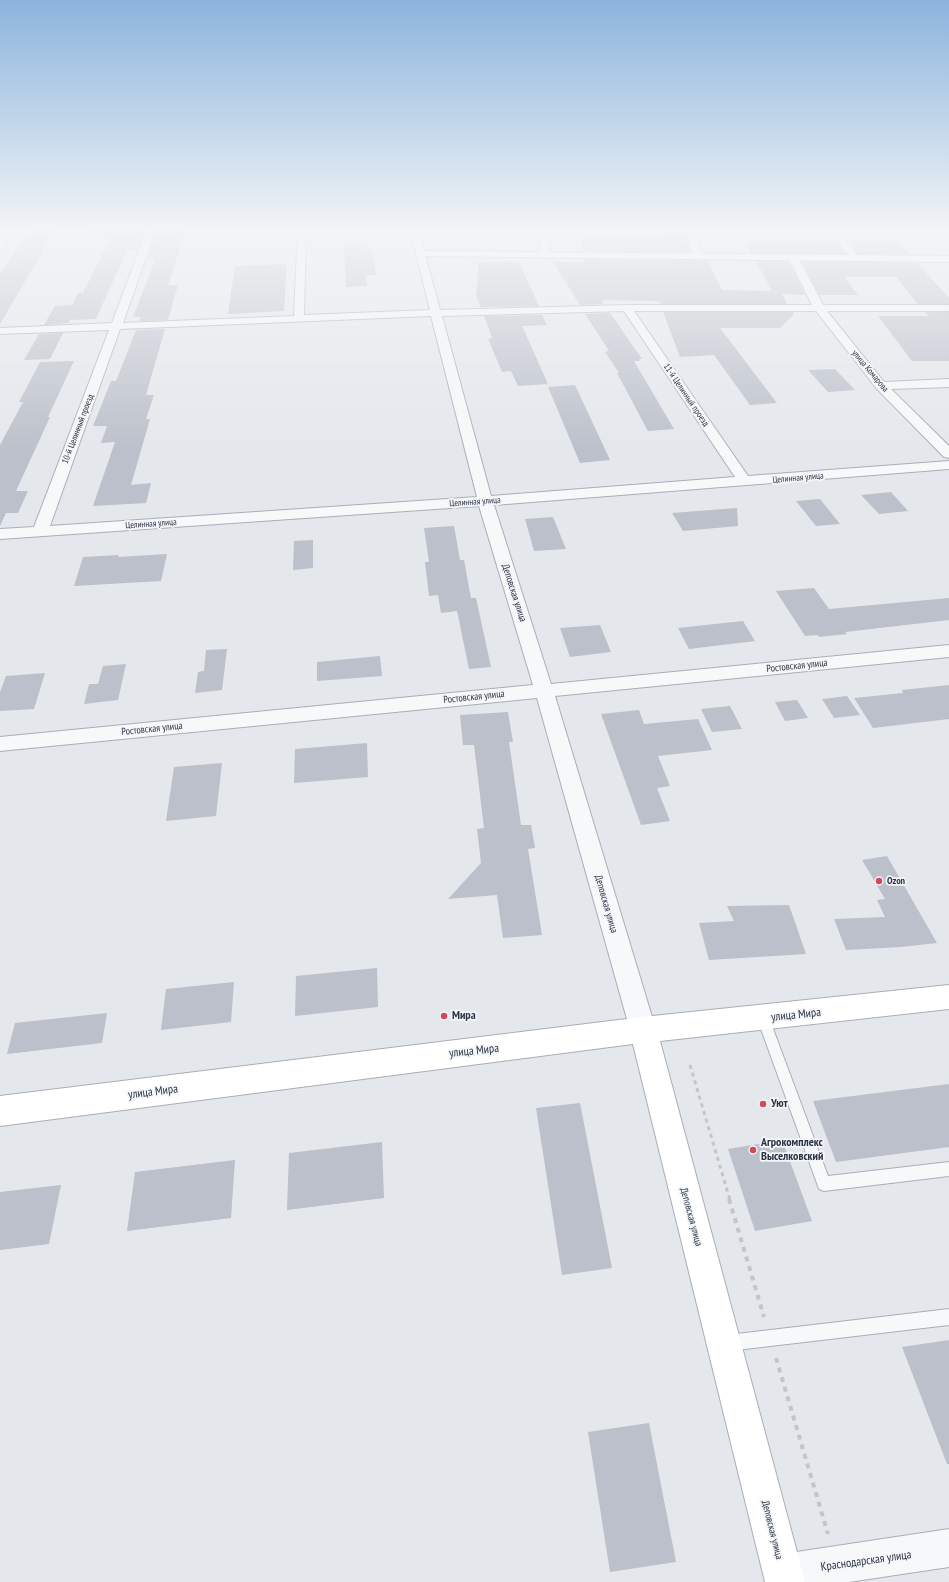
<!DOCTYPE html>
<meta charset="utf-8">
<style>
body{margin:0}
canvas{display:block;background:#e4e7ec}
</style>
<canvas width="949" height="1582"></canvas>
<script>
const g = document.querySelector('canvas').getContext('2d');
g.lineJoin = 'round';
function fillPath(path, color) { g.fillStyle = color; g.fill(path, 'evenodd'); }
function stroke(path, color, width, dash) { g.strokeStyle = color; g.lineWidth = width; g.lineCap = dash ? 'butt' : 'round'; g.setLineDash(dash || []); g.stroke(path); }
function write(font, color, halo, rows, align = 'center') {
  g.font = font + ' "PT Sans Narrow",sans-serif'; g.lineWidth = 3.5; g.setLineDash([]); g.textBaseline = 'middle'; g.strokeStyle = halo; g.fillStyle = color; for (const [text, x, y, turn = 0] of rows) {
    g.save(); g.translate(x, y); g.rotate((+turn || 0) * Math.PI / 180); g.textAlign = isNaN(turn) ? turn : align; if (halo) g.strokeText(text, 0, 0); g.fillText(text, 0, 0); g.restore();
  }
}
const building = new Path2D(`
 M 56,229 L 0,324 L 0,273 L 30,231 Z
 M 83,229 L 145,229 L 137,252 L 128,248 L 96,319 L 70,320 L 68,323 L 44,325 L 55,306 L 72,305 L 78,293 L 83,293 L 109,241 Z
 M 157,229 L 186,229 L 168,285 L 178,285 L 168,320 L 139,321 L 141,317 L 133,317 L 155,260 L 148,257 Z
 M 659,233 L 685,233 L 690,252 L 583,251 L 581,238 L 661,239 Z
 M 852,240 L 896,241 L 908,254 L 858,254 L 849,241 L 853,241 Z
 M 810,241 L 836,241 L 845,254 L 751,253 L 745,242 L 811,243 Z
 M 366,245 L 367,249 L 372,248 L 376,275 L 366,275 L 367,286 L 346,287 L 344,246 Z
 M 584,259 L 708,261 L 722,290 L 772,291 L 756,261 L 789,262 L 805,295 L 782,294 L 787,304 L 660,304 L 659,301 L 602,300 L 604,304 L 580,305 L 553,262 L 585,262 Z
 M 479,262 L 519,262 L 539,306 L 481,307 L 476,295 Z
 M 802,262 L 917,263 L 949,298 L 949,304 L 918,304 L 896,277 L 844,277 L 858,295 L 819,295 Z
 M 284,264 L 284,265 L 287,265 L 284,311 L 228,314 L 235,266 Z
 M 663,312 L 793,312 L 794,314 L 780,328 L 720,328 L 777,403 L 750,405 L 714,355 L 680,357 Z
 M 925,312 L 949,312 L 949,361 L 912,361 L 878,316 L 929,316 Z
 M 610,313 L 642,359 L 639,359 L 640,361 L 634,361 L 674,429 L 648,431 L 617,373 L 619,373 L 605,352 L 609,351 L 585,314 Z
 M 542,315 L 547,325 L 522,326 L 548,384 L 518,386 L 511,371 L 502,372 L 488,339 L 492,338 L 484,316 Z
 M 165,329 L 146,395 L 154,395 L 146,419 L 150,419 L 131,485 L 151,483 L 146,503 L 93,506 L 115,442 L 101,443 L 107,426 L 93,426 L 111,381 L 116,381 L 136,330 Z
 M 63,333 L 50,359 L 24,360 L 39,334 Z
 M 74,361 L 48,417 L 50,417 L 16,491 L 28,491 L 18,513 L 6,513 L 0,526 L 0,445 L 23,402 L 19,402 L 40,362 Z
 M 835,369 L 855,390 L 828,392 L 808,370 Z
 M 575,385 L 610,460 L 580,463 L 548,387 Z
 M 891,492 L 908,511 L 879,514 L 861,495 Z
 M 820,499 L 840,524 L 816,526 L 796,501 Z
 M 737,508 L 738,526 L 683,531 L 672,513 Z
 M 553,517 L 566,549 L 534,551 L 525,519 Z
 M 454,526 L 460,560 L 464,560 L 471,598 L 476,598 L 491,667 L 469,669 L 457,611 L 441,613 L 438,595 L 429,596 L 425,562 L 429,562 L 424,528 Z
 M 313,540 L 313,568 L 293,570 L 294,541 Z
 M 167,554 L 161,581 L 74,586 L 83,557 L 119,555 L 118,557 Z
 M 814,588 L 829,609 L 949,598 L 949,620 L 845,632 L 847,634 L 819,637 L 818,635 L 805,636 L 776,591 Z
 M 743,621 L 755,641 L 689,649 L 678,628 Z
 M 600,625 L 611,652 L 570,657 L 560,628 Z
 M 227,649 L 222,690 L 195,693 L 198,672 L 204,671 L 206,650 Z
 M 380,656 L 382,676 L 317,681 L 317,662 Z
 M 126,664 L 118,700 L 84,704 L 89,684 L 98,684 L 103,666 Z
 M 45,673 L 34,709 L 0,711 L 0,692 L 6,676 Z
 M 949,685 L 949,719 L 873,728 L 854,698 L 903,693 L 902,690 Z
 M 847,696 L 860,715 L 834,718 L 822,699 Z
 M 797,700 L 808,718 L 785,721 L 775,702 Z
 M 730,706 L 742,729 L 712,732 L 701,709 Z
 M 639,710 L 644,724 L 698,719 L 712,750 L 658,756 L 670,786 L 657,788 L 670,821 L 641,825 L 601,714 Z
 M 508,712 L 513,742 L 509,742 L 521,825 L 531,825 L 535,848 L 528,849 L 542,935 L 503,938 L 497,895 L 448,899 L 481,863 L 477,829 L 484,828 L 474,745 L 463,745 L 460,715 Z
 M 367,743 L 368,777 L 294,783 L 295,749 Z
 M 222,763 L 216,816 L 166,821 L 174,767 Z
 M 887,856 L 937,943 L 901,947 L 846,950 L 834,919 L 885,917 L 877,900 L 885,899 L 862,860 Z
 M 789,905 L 806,954 L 709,960 L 699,923 L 734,921 L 727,906 Z
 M 377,968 L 378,1007 L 295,1016 L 296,976 Z
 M 234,982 L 231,1022 L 161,1030 L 166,989 Z
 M 107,1013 L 102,1043 L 7,1054 L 15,1023 Z
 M 949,1084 L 949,1147 L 836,1162 L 813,1101 Z
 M 580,1103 L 612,1268 L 562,1275 L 536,1108 Z
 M 782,1140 L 812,1221 L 755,1231 L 728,1149 Z
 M 382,1142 L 384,1198 L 287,1210 L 289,1153 Z
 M 235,1160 L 231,1218 L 127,1231 L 135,1172 Z
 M 61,1185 L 49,1244 L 0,1250 L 0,1192 Z
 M 949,1340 L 949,1464 L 947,1464 L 902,1347 Z
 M 649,1423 L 676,1562 L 610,1572 L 588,1432 Z`);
const pathFar1 = new Path2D(`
 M 690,1065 L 730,1200`);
const path = new Path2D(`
 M 729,1199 L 764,1317
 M 776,1358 L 828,1534`);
const lane = new Path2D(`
 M 763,1012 L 767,1014 L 769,1018 L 828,1176 L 949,1162 L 949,1176 L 824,1191 L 819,1189 L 757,1018 L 759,1014 Z
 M 949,1309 L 949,1325 L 728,1351 L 722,1349 L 720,1343 L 722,1337 L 728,1335 Z`);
const street = new Path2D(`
 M 9,229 L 18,229 L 3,249 L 0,250 L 0,241 Z
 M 147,229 L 156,229 L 123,323 L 294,316 L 298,229 L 306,229 L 304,315 L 430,310 L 410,229 L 418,229 L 440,310 L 627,305 L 812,305 L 788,257 L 793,254 L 798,257 L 823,305 L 949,305 L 949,311 L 827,311 L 884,382 L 949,379 L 949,387 L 891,389 L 949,446 L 949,458 L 944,457 L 877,389 L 816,311 L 634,311 L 748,476 L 949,461 L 949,469 L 494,505 L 551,684 L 949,645 L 949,657 L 555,696 L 656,1030 L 652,1039 L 643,1043 L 634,1039 L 630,1030 L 537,698 L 0,751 L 0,737 L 533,685 L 479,506 L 0,539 L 0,529 L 34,527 L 109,330 L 0,334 L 0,328 L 112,323 ZM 624,311 L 735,477 L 491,496 L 442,316 ZM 431,316 L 477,497 L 50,526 L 120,329 Z
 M 541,229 L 549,229 L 550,255 L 545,258 L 540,255 Z
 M 685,229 L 693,229 L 703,256 L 701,258 L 698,259 L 693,256 Z
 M 829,229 L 838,229 L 859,258 L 857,260 L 851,260 Z
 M 949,1529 L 949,1567 L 849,1582 L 768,1582 L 764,1573 L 770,1560 L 783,1554 Z`);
const secondary = new Path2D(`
 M 421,251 L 949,256 L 949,262 L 418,256 L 416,254 Z
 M 949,985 L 949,1009 L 660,1041 L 805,1582 L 765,1582 L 633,1044 L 0,1126 L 0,1096 L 643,1017 Z`);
const markers = [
 [879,881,4,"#d1495b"],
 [444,1016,4,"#d1495b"],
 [763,1104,4,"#d1495b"],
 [753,1150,4,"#d1495b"]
];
const farStreetnames = [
 ["улица Комарова",870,371,50],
 ["11-й Целинный проезд",686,395,56],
 ["10-й Целинный проезд",78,429,-69],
 ["Целинная улица",798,478,-5],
 ["Целинная улица",475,502,-4],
 ["Целинная улица",151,524,-4]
];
const streetNames = [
 ["Деповская улица",514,593,72],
 ["Ростовская улица",797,666,-6],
 ["Ростовская улица",474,697,-6],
 ["Ростовская улица",152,729,-6],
 ["Деповская улица",606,904,74],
 ["Деповская улица",691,1217,75],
 ["Деповская улица",772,1530,76]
];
const poiNames = [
 ["Ozon",887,881]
];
const nearStreetnames = [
 ["улица Мира",796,1015,-6],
 ["улица Мира",474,1051,-6],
 ["улица Мира",153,1092,-7],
 ["Краснодарская улица",866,1561,-8]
];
const nearPoinames = [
 ["Мира",452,1016],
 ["Уют",771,1104],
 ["Агрокомплекс",761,1143],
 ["Выселковский",761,1157]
];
fillPath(building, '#bbc0ca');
stroke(lane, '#a9aeb7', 2);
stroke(street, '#a9aeb7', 2);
stroke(secondary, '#a9aeb7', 2);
stroke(pathFar1, '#c2c5cb', 3, [4, 4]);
stroke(path, '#c2c5cb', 4, [5, 5]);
fillPath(lane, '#f7f8fa');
fillPath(street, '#f7f8fa');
fillPath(secondary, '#fff');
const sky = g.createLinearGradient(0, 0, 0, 451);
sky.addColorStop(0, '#8bb4dd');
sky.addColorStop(0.51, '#f3f4f6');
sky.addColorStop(1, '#f3f4f600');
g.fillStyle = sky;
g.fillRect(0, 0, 949, 451);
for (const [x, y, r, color] of markers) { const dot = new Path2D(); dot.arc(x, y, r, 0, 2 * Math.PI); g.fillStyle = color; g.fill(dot); stroke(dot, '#f4f6f9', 1.5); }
write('9px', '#2b3445', '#f4f6f9', farStreetnames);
write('10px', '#2b3445', '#f4f6f9', streetNames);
write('bold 10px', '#2b3445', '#f4f6f9', poiNames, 'left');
write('12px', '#2b3445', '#f4f6f9', nearStreetnames);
write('bold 12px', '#2b3445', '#f4f6f9', nearPoinames, 'left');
</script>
